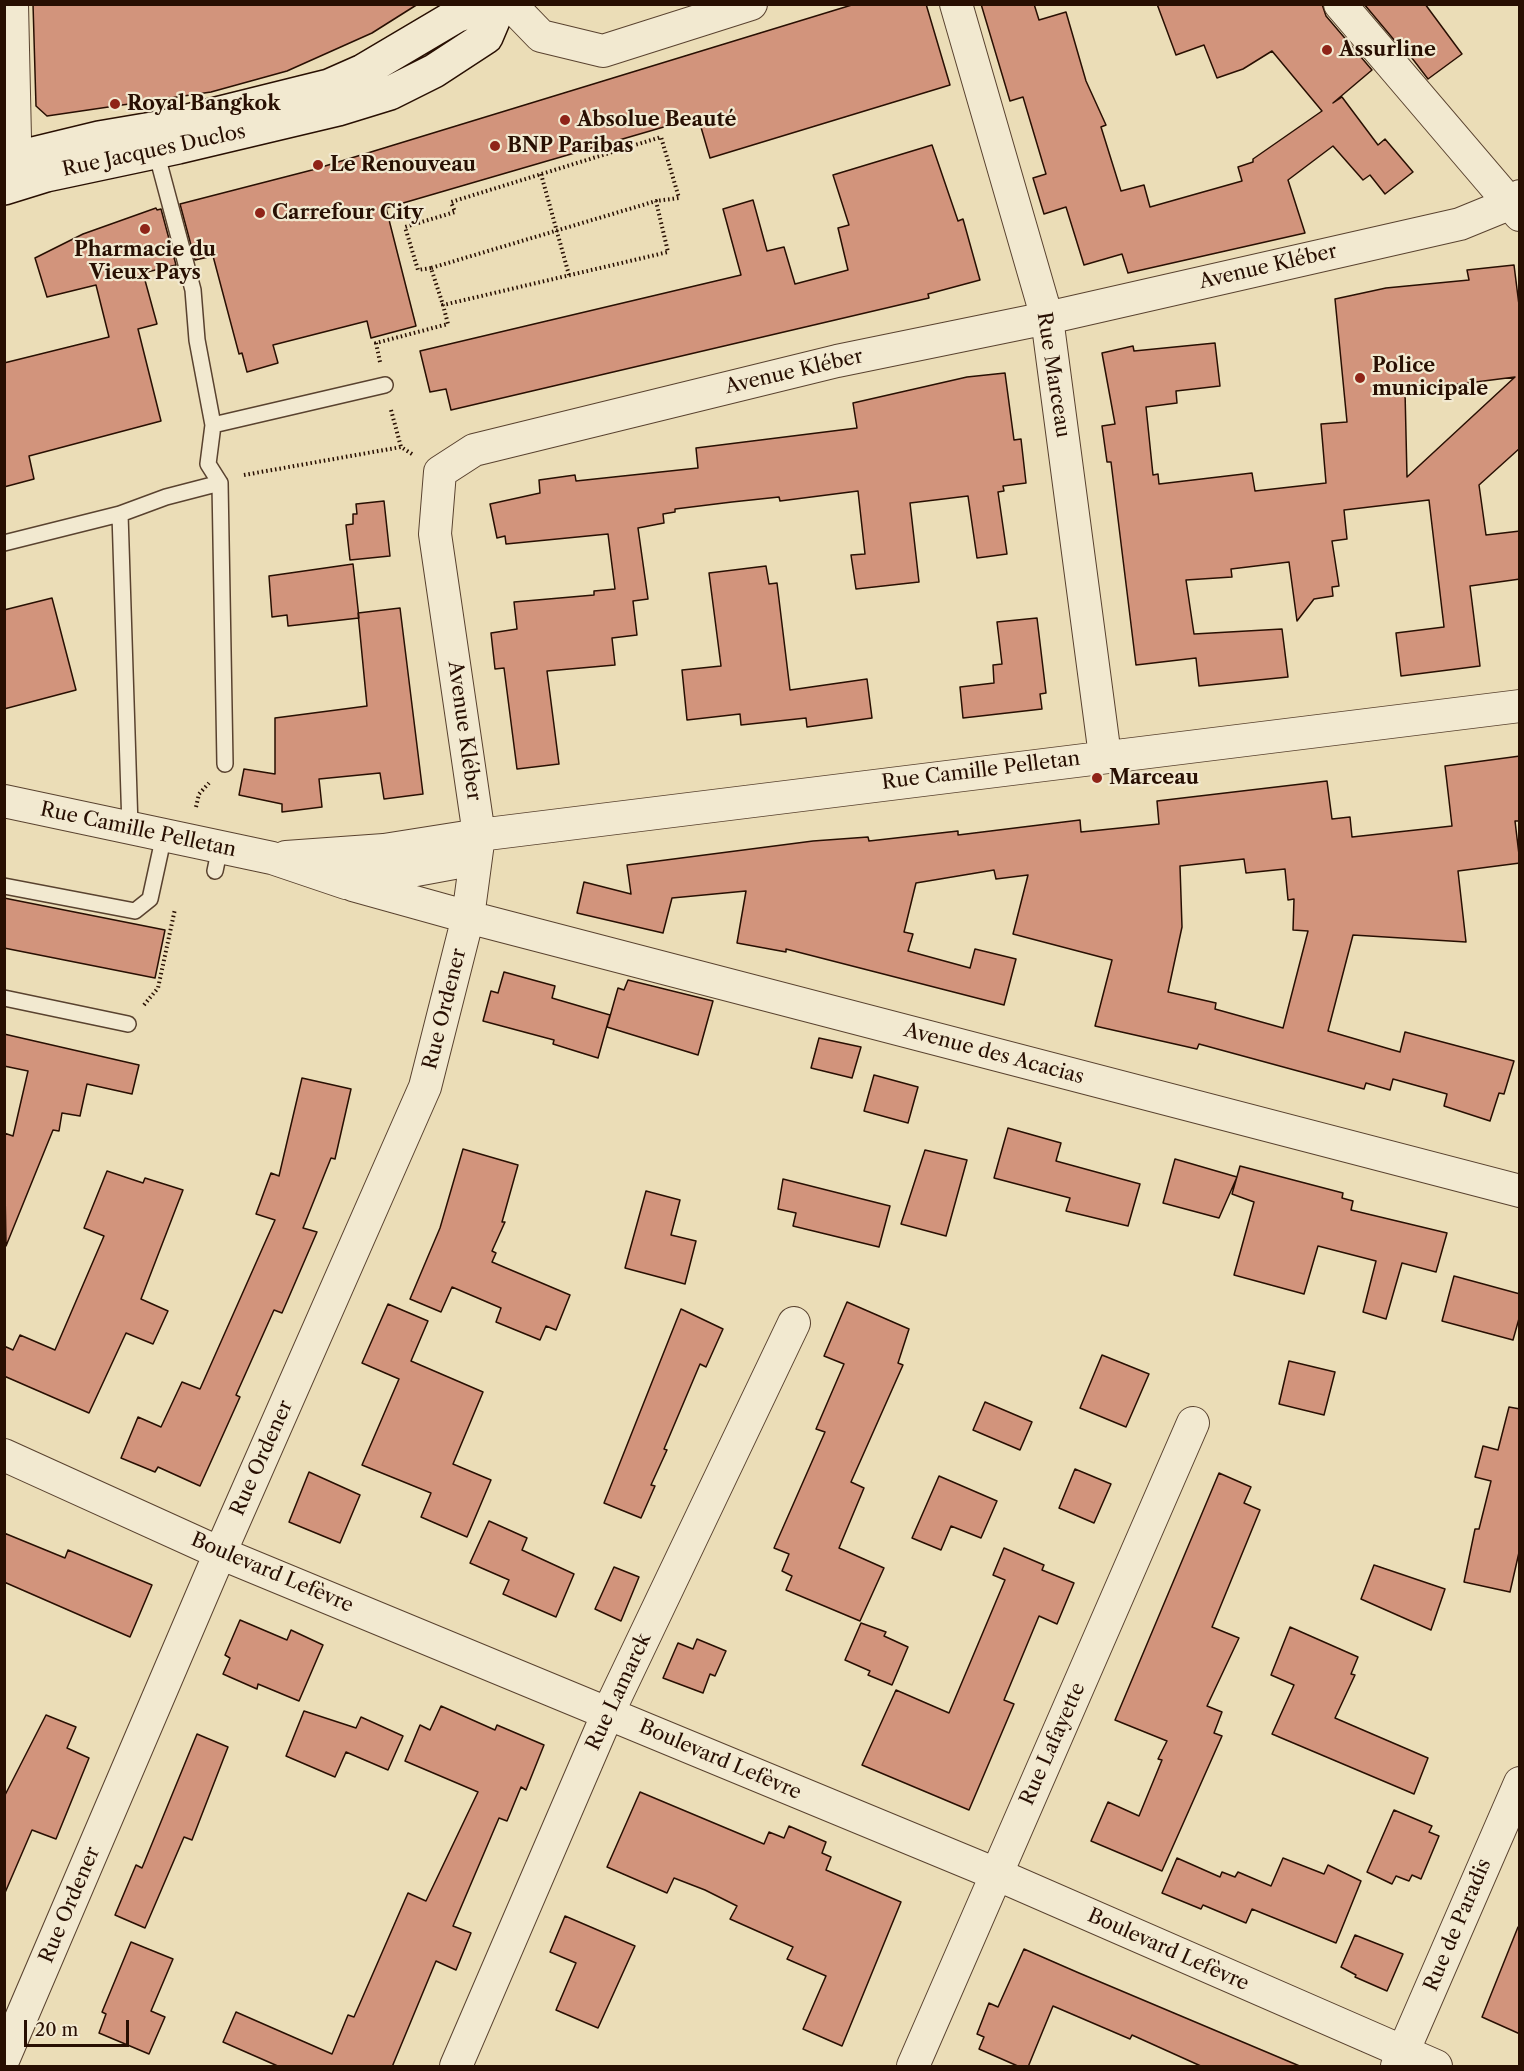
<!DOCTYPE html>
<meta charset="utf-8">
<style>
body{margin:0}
#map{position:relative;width:1524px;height:2071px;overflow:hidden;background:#ebddb7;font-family:"Libre Caslon Text",serif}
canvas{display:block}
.frame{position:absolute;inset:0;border:6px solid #280f02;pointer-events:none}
.scale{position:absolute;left:24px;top:2020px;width:105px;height:27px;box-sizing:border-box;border:3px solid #280f02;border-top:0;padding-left:8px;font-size:18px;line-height:21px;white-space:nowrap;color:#280f02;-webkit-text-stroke:4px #f2e9d0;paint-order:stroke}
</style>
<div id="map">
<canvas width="1524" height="2071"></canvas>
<div class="frame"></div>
<div class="scale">20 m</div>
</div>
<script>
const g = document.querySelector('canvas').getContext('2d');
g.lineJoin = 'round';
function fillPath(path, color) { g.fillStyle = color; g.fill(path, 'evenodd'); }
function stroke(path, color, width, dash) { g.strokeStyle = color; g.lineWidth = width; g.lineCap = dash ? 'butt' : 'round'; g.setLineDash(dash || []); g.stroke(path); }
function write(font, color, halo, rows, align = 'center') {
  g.font = font + ' "Libre Caslon Text",serif'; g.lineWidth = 4.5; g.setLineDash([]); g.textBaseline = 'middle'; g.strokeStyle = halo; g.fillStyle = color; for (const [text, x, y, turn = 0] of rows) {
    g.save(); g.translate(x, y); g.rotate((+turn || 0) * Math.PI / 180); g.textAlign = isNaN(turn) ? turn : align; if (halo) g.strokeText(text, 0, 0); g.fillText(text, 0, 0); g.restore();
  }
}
const building = new Path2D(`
 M 33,4 L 418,4 L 372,33 L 287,71 L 211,92 L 47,116 L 36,106 Z
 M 855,4 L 926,4 L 950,85 L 710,158 L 698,117 L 386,208 L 416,326 L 371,338 L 367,321 L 273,345 L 278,363 L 247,372 L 242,353 L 239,354 L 213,256 L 195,260 L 180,204 L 312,170 Z
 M 981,4 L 1034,4 L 1039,20 L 1066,12 L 1086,81 L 1106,125 L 1101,127 L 1121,191 L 1144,185 L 1150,207 L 1242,181 L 1238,167 L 1253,162 L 1253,159 L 1322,111 L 1272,51 L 1243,69 L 1217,78 L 1204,45 L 1176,55 L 1157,4 L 1322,4 L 1326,16 L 1372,70 L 1333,103 L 1342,97 L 1378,145 L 1385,139 L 1413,172 L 1385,194 L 1370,175 L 1363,180 L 1333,146 L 1288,180 L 1305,233 L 1128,273 L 1122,254 L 1084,265 L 1066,207 L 1044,214 L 1033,178 L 1046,174 L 1023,97 L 1010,101 Z
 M 1364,4 L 1425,4 L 1462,54 L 1428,79 L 1402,45 L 1400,47 Z
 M 932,145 L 958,221 L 963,219 L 980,280 L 928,294 L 929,298 L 451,410 L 446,389 L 430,392 L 420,351 L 741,275 L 723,209 L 753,200 L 767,251 L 784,247 L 795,284 L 848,270 L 838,228 L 849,225 L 833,175 Z
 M 156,208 L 157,210 L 161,209 L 176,265 L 143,273 L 157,324 L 138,329 L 161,421 L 29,456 L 34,479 L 4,487 L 4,363 L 109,337 L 96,285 L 47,297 L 35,258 L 83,234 Z
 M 1514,265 L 1520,313 L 1520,448 L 1479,485 L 1486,535 L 1520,531 L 1520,579 L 1470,586 L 1480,666 L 1401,676 L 1396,633 L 1444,627 L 1429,500 L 1344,510 L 1347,539 L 1332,541 L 1339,586 L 1332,587 L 1333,596 L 1314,599 L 1297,621 L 1289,562 L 1231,569 L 1232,577 L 1186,580 L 1194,634 L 1282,629 L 1288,677 L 1199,686 L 1196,658 L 1136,665 L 1111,462 L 1107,462 L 1102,426 L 1115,424 L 1102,353 L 1133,346 L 1134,351 L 1215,343 L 1220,386 L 1176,391 L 1177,403 L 1146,407 L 1153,475 L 1158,474 L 1159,484 L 1252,473 L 1255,491 L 1326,483 L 1321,424 L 1347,422 L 1335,299 L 1386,288 L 1469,280 L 1467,270 ZM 1515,377 L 1407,477 L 1405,391 Z
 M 1005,373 L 1014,440 L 1021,439 L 1026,483 L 1003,486 L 1004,491 L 998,492 L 1007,554 L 977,558 L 968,496 L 910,503 L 919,582 L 856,589 L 851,555 L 865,554 L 858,491 L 780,501 L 779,497 L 732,502 L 675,509 L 675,512 L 663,514 L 664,523 L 638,528 L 648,599 L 633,601 L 637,635 L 612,638 L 615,665 L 547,671 L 559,764 L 517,769 L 504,668 L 495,669 L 491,633 L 517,629 L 514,602 L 594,595 L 594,591 L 615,589 L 608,534 L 506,544 L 505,536 L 497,538 L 490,504 L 540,493 L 539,480 L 575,475 L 576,481 L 698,468 L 696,448 L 857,428 L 853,403 L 967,377 Z
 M 384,501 L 390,556 L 350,560 L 346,525 L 353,524 L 353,514 L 357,514 L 356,504 Z
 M 353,564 L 359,618 L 288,626 L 287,615 L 272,617 L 269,576 Z
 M 766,566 L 769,584 L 777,583 L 790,690 L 867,679 L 872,718 L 807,727 L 806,718 L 741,725 L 740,714 L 687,720 L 682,670 L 721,666 L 709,573 Z
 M 52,598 L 76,690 L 4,709 L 4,610 Z
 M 400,608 L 423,794 L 384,799 L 380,773 L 319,779 L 322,807 L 282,812 L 282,804 L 239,795 L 244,769 L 275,774 L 275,718 L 367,706 L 358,613 Z
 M 1037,618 L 1046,693 L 1040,694 L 1042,709 L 963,718 L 960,687 L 994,683 L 993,665 L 1002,664 L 997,622 Z
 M 1520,756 L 1520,821 L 1515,821 L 1520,863 L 1458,871 L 1466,942 L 1353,935 L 1328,1031 L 1400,1052 L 1405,1032 L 1514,1061 L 1504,1094 L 1499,1093 L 1490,1121 L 1444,1106 L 1447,1094 L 1393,1079 L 1390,1090 L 1366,1083 L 1364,1089 L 1199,1044 L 1197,1049 L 1095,1026 L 1112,960 L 1013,934 L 1028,875 L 996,879 L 994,870 L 916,883 L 904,932 L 913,934 L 908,951 L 970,968 L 975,949 L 1016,959 L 1004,1005 L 786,949 L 786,952 L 737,943 L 746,891 L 672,898 L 663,933 L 577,913 L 584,882 L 631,894 L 627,865 L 813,841 L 868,837 L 869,841 L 958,831 L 958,835 L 1080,820 L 1081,832 L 1159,824 L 1157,801 L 1327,781 L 1332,819 L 1350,817 L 1352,837 L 1452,826 L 1445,766 ZM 1244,859 L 1246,873 L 1285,869 L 1288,900 L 1294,899 L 1293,930 L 1308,931 L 1283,1028 L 1215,1009 L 1216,1003 L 1168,992 L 1182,927 L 1180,866 Z
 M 4,898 L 165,930 L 155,978 L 4,948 Z
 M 504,972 L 555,986 L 552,998 L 610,1015 L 598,1058 L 553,1044 L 554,1040 L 483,1021 L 491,991 L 498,993 Z
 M 628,980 L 713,1001 L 698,1055 L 607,1027 L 618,988 L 624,990 Z
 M 4,1034 L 139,1065 L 132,1094 L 87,1084 L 80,1116 L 62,1113 L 59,1131 L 53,1130 L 6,1246 L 4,1133 L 13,1136 L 28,1071 L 4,1066 Z
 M 819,1038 L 861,1047 L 852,1078 L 811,1068 Z
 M 874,1075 L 918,1087 L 908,1123 L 864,1111 Z
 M 302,1078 L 351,1089 L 335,1159 L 331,1158 L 303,1228 L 317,1232 L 282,1313 L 274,1310 L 236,1395 L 240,1397 L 200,1486 L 158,1467 L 155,1472 L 121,1458 L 138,1417 L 161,1427 L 182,1382 L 200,1389 L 275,1220 L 256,1214 L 271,1173 L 279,1176 Z
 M 1008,1128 L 1061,1143 L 1056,1161 L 1140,1184 L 1128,1226 L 1066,1211 L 1070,1198 L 994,1178 Z
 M 463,1149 L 518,1165 L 502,1222 L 505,1222 L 492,1251 L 496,1253 L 492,1262 L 570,1295 L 556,1330 L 546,1326 L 540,1340 L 496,1322 L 501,1308 L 452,1287 L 441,1312 L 410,1299 L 440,1228 Z
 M 925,1150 L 967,1160 L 946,1236 L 901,1224 Z
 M 1175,1159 L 1237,1177 L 1219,1218 L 1163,1203 Z
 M 1240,1166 L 1343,1193 L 1342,1198 L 1353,1201 L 1351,1210 L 1447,1233 L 1436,1272 L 1402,1263 L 1386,1319 L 1363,1312 L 1376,1261 L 1318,1246 L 1304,1294 L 1234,1275 L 1254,1202 L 1232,1194 Z
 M 107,1171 L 143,1183 L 145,1178 L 183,1190 L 141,1299 L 168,1311 L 153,1344 L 126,1333 L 89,1413 L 4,1376 L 4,1346 L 13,1350 L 20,1335 L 55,1350 L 104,1236 L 84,1228 Z
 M 783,1179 L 890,1206 L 879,1247 L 793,1226 L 796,1213 L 778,1209 Z
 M 646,1191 L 680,1200 L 671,1235 L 696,1241 L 685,1284 L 625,1268 Z
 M 1454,1276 L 1520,1294 L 1520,1315 L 1513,1340 L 1442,1321 Z
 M 847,1302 L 909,1329 L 898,1363 L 903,1365 L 851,1482 L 864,1488 L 839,1548 L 884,1568 L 860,1621 L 786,1590 L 792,1576 L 782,1571 L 789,1554 L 774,1548 L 825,1432 L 816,1429 L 844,1364 L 824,1356 Z
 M 388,1304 L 428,1321 L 411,1361 L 483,1392 L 453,1464 L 491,1480 L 467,1537 L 421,1517 L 431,1493 L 362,1465 L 399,1379 L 362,1363 Z
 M 681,1309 L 723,1329 L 706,1367 L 700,1364 L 664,1449 L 667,1450 L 651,1485 L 655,1486 L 641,1518 L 604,1503 Z
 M 1102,1355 L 1149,1374 L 1126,1427 L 1080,1408 Z
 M 1289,1361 L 1335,1372 L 1324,1415 L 1279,1404 Z
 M 985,1402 L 1032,1422 L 1020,1450 L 973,1430 Z
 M 1509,1407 L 1520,1409 L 1520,1548 L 1510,1592 L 1464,1582 L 1475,1529 L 1479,1529 L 1491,1481 L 1475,1477 L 1483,1446 L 1498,1450 Z
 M 1075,1469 L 1111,1484 L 1094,1523 L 1059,1508 Z
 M 309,1472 L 360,1495 L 340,1543 L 289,1522 Z
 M 1219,1473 L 1251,1487 L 1244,1503 L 1260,1510 L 1212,1627 L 1239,1638 L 1207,1706 L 1222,1712 L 1214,1733 L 1222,1736 L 1162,1871 L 1091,1841 L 1108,1802 L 1139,1816 L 1162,1760 L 1158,1759 L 1167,1741 L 1115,1720 Z
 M 939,1476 L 997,1501 L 981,1538 L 951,1526 L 941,1550 L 912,1538 Z
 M 489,1521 L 527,1538 L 522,1550 L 574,1574 L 556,1617 L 503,1594 L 509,1580 L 470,1563 Z
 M 4,1533 L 65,1558 L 68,1550 L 152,1585 L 130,1637 L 4,1582 Z
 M 1004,1548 L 1044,1565 L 1042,1570 L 1074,1583 L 1057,1624 L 1039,1616 L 1004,1700 L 1014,1704 L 969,1810 L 862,1765 L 896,1690 L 949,1713 L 1005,1580 L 993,1575 Z
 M 1374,1565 L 1445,1589 L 1431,1630 L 1361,1599 Z
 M 614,1567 L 639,1577 L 621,1621 L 595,1609 Z
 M 240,1620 L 287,1640 L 291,1630 L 323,1645 L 299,1701 L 258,1684 L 257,1689 L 223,1674 L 230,1658 L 225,1655 Z
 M 861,1623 L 886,1632 L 884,1636 L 908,1647 L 892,1685 L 868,1675 L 870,1671 L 845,1660 Z
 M 1290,1627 L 1358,1657 L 1351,1674 L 1355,1675 L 1335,1718 L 1428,1758 L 1414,1794 L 1272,1734 L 1294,1685 L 1271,1675 Z
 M 697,1639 L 726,1651 L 715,1676 L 710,1674 L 703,1693 L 663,1678 L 678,1643 L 693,1649 Z
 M 441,1706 L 495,1730 L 497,1725 L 544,1745 L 526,1790 L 521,1787 L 507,1821 L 499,1818 L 453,1926 L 471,1933 L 456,1970 L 436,1961 L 392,2067 L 280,2067 L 223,2042 L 236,2012 L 332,2054 L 348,2015 L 354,2017 L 408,1893 L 426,1901 L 478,1792 L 405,1761 L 420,1725 L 430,1730 Z
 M 304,1711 L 356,1728 L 361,1717 L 403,1736 L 388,1770 L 346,1752 L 335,1777 L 286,1756 Z
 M 46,1715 L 76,1727 L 67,1748 L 89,1758 L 56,1839 L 32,1830 L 4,1895 L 4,1797 Z
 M 197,1734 L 228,1747 L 192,1840 L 184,1837 L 145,1928 L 115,1915 L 136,1865 L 142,1868 Z
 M 640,1792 L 764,1844 L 769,1832 L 784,1838 L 789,1826 L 826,1842 L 822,1853 L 831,1857 L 826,1870 L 901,1902 L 842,2046 L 803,2029 L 826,1976 L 787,1959 L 793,1947 L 730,1919 L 737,1906 L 705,1890 L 674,1878 L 667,1893 L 607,1867 Z
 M 1394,1810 L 1432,1826 L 1429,1832 L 1439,1836 L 1421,1879 L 1412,1875 L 1409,1881 L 1396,1876 L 1392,1884 L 1367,1872 Z
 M 1177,1858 L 1220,1877 L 1222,1872 L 1235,1877 L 1238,1872 L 1271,1886 L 1283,1858 L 1324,1874 L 1328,1865 L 1361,1881 L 1336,1943 L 1252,1909 L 1246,1923 L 1203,1905 L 1201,1909 L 1162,1893 Z
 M 565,1916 L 635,1946 L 598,2028 L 556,2010 L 576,1963 L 550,1952 Z
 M 1518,1927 L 1520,1927 L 1520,2034 L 1482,2017 Z
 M 1355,1935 L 1403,1954 L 1387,1991 L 1355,1977 L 1356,1975 L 1341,1967 Z
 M 131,1942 L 173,1959 L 151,2011 L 165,2017 L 149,2054 L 99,2033 L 106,2014 L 102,2012 Z
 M 1024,1949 L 1079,1973 L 1302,2067 L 1203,2067 L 1132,2035 L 1130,2039 L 1053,2006 L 1028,2067 L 1020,2067 L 979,2049 L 984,2037 L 977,2034 L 989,2003 L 998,2007 Z`);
const path = new Path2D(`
 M 541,174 L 569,275
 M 431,268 L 418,270 L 405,227 L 455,212 L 451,202 L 661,137 L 679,198 L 656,201
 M 380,362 L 376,343 L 448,324 L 443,305 L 668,252 L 656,201 L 431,268 L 443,305
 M 391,410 L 401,447
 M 244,475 L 401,447 L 412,454
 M 196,807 L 199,794 L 209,783
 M 144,1005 L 158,988 L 175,909`);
const lane = new Path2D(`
 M 155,148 L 193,290 L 197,340 L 213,425 L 208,464 L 220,483 L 225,764
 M 213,425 L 385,385
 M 120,514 L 130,827
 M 4,543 L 120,514 L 166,497 L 220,483
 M 215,871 L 220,847
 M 4,886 L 135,911 L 150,899 L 164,835
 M 4,998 L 128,1024`);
const street = new Path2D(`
 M 12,4 L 16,183
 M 510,4 L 541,36 L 603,51 L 751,4
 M 956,4 L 1047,318 L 1105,756
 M 1340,4 L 1520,215
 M 4,801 L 272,858 L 346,883 L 454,863 L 479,835 L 1520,706
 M 286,857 L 384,850 L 479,835
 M 353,885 L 468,917 L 1520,1191
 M 4,1455 L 220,1553 L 996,1874 L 1436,2066
 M 4,2058 L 220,1553 L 425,1087 L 468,917 L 479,835 L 435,534 L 440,472 L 474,450 L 837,361 L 1047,318 L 1460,224 L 1509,204 L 1520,196
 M 456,2066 L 608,1713 L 794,1323
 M 913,2066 L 1193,1423
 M 1397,2066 L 1520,1783`);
const secondary = new Path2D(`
 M 4,161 L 99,138 L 164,127 L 329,86 L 363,71 L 456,16 L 473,10 L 498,6
 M 4,188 L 46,175 L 178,147 L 338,109 L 390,93 L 434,71 L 486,37 L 500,4`);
const markers = [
 [1327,50,6,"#8f2418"],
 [115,104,6,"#8f2418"],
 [565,120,6,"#8f2418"],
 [495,146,6,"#8f2418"],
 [318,165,6,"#8f2418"],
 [260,213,6,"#8f2418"],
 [145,229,6,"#8f2418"],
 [1360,378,6,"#8f2418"],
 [1097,778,6,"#8f2418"]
];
const poiNames = [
 ["Assurline",1339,50],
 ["Royal Bangkok",127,104],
 ["Absolue Beauté",577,120],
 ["BNP Paribas",507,146],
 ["Le Renouveau",330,165],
 ["Carrefour City",272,213],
 ["Pharmacie du",145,250,"center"],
 ["Vieux Pays",145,273,"center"],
 ["Police",1372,366],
 ["municipale",1372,389],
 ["Marceau",1109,778]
];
const streetNames = [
 ["Rue Jacques Duclos",154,151,-12],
 ["Avenue Kléber",1268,267,-13],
 ["Avenue Kléber",794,372,-13],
 ["Rue Marceau",1053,375,81],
 ["Avenue Kléber",464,731,82],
 ["Rue Camille Pelletan",981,771,-7],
 ["Rue Camille Pelletan",138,830,12],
 ["Rue Ordener",445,1009,-76],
 ["Avenue des Acacias",994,1054,15],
 ["Rue Ordener",262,1458,-66],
 ["Boulevard Lefèvre",272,1573,23],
 ["Rue Lamarck",619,1692,-65],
 ["Rue Lafayette",1053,1744,-66],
 ["Boulevard Lefèvre",720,1760,23],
 ["Rue Ordener",70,1905,-67],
 ["Rue de Paradis",1458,1925,-67],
 ["Boulevard Lefèvre",1168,1950,24]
];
fillPath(building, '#d2947c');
stroke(building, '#280f02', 1.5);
stroke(lane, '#59422f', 18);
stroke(street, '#59422f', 34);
stroke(secondary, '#280f02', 36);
stroke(path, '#280f02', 4, [1.5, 3]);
stroke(lane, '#f2e9d0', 15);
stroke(street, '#f2e9d0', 32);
stroke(secondary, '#f2e9d0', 33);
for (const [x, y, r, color] of markers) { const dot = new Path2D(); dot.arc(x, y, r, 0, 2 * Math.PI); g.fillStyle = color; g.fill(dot); stroke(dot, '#f2e9d0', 2); }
write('bold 20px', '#280f02', '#f2e9d0', poiNames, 'left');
write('20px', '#280f02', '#f2e9d0', streetNames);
</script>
